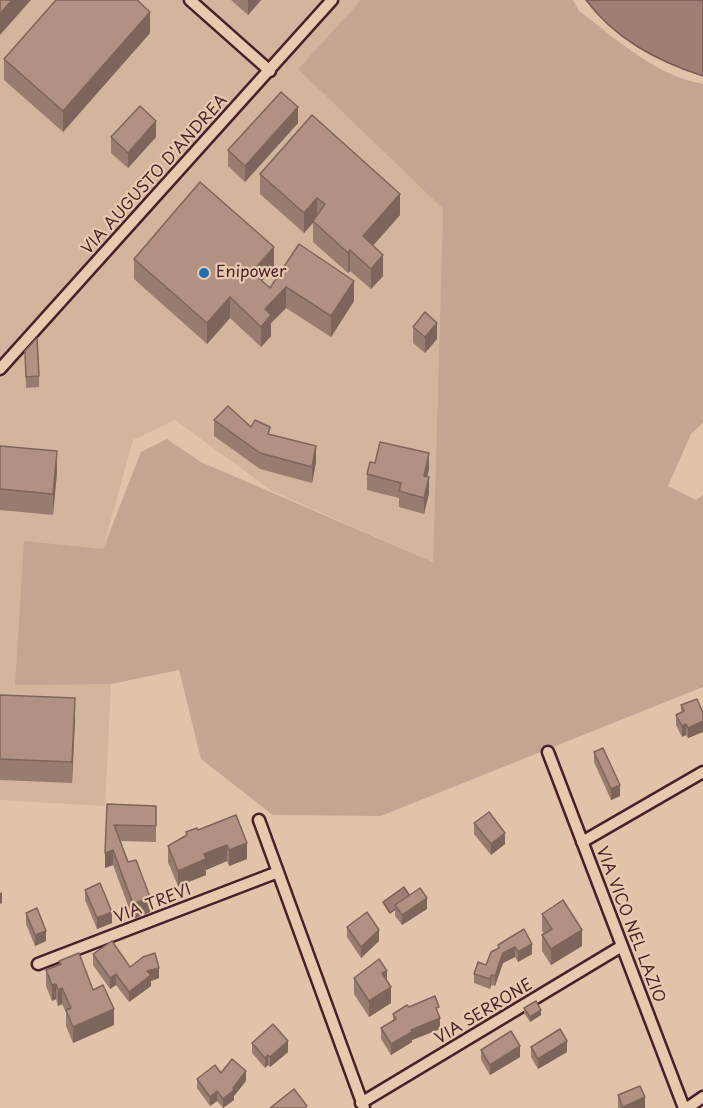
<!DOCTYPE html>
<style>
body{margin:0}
canvas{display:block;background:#e1c3a9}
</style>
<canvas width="703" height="1108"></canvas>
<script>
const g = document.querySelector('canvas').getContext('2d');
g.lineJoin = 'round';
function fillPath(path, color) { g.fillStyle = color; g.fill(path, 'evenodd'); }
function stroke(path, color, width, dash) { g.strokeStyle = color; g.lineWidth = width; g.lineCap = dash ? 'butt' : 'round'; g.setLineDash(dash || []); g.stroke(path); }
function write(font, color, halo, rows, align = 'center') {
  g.font = font + ' "Playpen Sans",sans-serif'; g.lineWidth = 4.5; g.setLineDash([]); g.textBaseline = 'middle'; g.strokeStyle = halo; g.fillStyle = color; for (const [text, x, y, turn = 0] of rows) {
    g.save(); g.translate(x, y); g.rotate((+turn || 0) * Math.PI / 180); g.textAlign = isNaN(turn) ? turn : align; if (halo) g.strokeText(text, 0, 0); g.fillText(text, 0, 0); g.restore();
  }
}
const built = new Path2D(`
 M 0,0 L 361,0 L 298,69 L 443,209 L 433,562 L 272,491 L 175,420 L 133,440 L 103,549 L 15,684 L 111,684 L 105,806 L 0,800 Z`);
const green = new Path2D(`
 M 361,0 L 573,0 L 579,11 C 618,40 654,75 703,84 L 703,423 L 691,434 L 668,486 L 696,500 L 703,495 L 703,687 L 381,816 L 273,815 L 201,759 L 179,670 L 111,684 L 15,685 L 24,541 L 103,549 L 141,452 L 167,439 L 201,462 L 433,562 L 443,209 L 298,69 Z`);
const water = new Path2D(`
 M 586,0 L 703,0 L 703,76 C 657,61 615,39 586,0 Z
 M 404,887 L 411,898 L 390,913 L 383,902 Z`);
const street = new Path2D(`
 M 190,0 L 270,71
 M 0,369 L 332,0
 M 548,752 L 684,1108
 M 259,820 L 364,1108
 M 582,842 L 703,772
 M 38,964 L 278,872
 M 361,1103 L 622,946
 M 687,1108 L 703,1097`);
const wall = new Path2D(`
 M 231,0 L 261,0 L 248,15 Z
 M 150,33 L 63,132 L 4,80 L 4,59 Z
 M 298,123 L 245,182 L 228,166 L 228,150 Z
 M 111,137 L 156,137 L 128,168 L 111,153 Z
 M 260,174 L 400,215 L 373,245 L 383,276 L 371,289 L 350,271 L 348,273 L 313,242 L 313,223 L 304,233 L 260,194 Z
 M 299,244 L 354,301 L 331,337 L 286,308 L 271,323 L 271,336 L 261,347 L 230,318 L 207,344 L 134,279 L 134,259 L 274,267 L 262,281 L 270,288 Z
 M 413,327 L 437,339 L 425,353 L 413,343 Z
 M 25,351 L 39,376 L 39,387 L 26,388 Z
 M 214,420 L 251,427 L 270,434 L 316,462 L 312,483 L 260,469 L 214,436 Z
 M 0,446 L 57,472 L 53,515 L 0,510 Z
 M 375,463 L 429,469 L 427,476 L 429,493 L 424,514 L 399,507 L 399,498 L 367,490 L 367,474 Z
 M 0,695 L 75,719 L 72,783 L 0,780 Z
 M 681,705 L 703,713 L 703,732 L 688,738 L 686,735 L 682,737 L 676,725 L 676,715 L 681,712 Z
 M 594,752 L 620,796 L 611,800 L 594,762 Z
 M 107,804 L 156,821 L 156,842 L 120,841 L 150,912 L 133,919 L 113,865 L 105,868 Z
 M 236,815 L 247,859 L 229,866 L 227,861 L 206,870 L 206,875 L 178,886 L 168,862 L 168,846 L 186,835 L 186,832 L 198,830 Z
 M 474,823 L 505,844 L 491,855 L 474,834 Z
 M 85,890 L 112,923 L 97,929 L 85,900 Z
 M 395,905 L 427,909 L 402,925 L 395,916 Z
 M 26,913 L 46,941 L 35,946 L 26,924 Z
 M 542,914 L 582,946 L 551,965 L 542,951 L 542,935 L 544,934 L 542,930 Z
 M 347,927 L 379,941 L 361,958 L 347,937 Z
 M 524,929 L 532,954 L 518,962 L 515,957 L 503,963 L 495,986 L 491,985 L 490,989 L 474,983 L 474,974 L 486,965 L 498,948 L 498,945 Z
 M 93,954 L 130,967 L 159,978 L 151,981 L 151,986 L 129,1002 L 116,985 L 110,989 L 93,965 Z
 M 59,961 L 93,990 L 114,1025 L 73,1043 L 66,1026 L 66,1012 L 62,1004 L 58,1006 L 56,999 L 52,1001 L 46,986 L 46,970 L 59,965 Z
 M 354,978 L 387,981 L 391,1003 L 369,1017 L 354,994 Z
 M 409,1007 L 439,1016 L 440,1029 L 412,1040 L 412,1042 L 391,1055 L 381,1039 L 381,1028 L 393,1021 L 393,1014 Z
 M 524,1008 L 541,1015 L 530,1022 L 524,1013 Z
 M 252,1043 L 288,1052 L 270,1067 L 268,1065 L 265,1068 L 252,1053 Z
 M 531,1047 L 567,1052 L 538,1069 L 531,1057 Z
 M 481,1050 L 520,1057 L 490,1075 L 481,1060 Z
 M 221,1073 L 246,1081 L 234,1096 L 234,1100 L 223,1108 L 217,1101 L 210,1106 L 197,1088 L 197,1079 Z
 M 618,1095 L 645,1108 L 618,1108 Z`);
const shadedWall = new Path2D(`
 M 12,0 L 31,0 L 0,35 L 0,14 Z
 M 248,0 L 261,0 L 248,15 Z
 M 150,12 L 150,33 L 63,132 L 63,111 Z
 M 298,107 L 298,123 L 245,182 L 245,166 Z
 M 156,121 L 156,137 L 128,168 L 128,153 Z
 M 400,194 L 400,215 L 363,257 L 363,236 Z
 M 317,198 L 317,218 L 304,233 L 304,213 Z
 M 274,247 L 274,267 L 252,292 L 252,272 Z
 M 350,250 L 350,271 L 348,273 L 348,253 Z
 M 383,255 L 383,276 L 371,289 L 371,269 Z
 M 354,281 L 354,301 L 331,337 L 331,316 Z
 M 286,287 L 286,308 L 271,323 L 271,336 L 261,347 L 261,327 L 265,309 Z
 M 230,297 L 230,318 L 207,344 L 207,323 Z
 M 437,323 L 437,339 L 425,353 L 425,337 Z
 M 316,446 L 316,462 L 312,483 L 312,467 Z
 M 57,451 L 57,472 L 53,515 L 53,494 Z
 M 429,453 L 429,469 L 424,491 L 424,476 Z
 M 429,477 L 429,493 L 424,514 L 424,498 Z
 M 75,698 L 75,719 L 72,783 L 72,762 Z
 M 703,721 L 703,732 L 688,738 L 688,728 Z
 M 686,724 L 686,735 L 682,737 L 682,726 Z
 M 620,785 L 620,796 L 611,800 L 611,789 Z
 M 505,833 L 505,844 L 491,855 L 491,844 Z
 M 247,843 L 247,859 L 229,866 L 229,850 Z
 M 227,845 L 227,861 L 206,870 L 206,875 L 178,886 L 178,871 L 204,854 Z
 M 113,850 L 113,865 L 105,868 L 105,853 Z
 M 2,892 L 2,903 L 0,904 L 0,893 Z
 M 150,897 L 150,912 L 133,919 L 133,904 Z
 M 427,898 L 427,909 L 402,925 L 402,915 Z
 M 112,912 L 112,923 L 97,929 L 97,918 Z
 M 379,930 L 379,941 L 361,958 L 361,947 Z
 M 582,930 L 582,946 L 551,965 L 551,949 Z
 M 46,931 L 46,941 L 35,946 L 35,935 Z
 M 532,944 L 532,954 L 518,962 L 518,952 Z
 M 515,947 L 515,957 L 503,963 L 495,986 L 495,976 L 503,953 Z
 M 159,968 L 159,978 L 151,981 L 151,986 L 129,1002 L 129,992 L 147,971 Z
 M 387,971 L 387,986 L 382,973 Z
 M 116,974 L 116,985 L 110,989 L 110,978 Z
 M 491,975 L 491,985 L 490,989 L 490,979 Z
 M 56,984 L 56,999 L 52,1001 L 52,985 Z
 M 391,987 L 391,1003 L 369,1017 L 369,1001 Z
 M 62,988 L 62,1004 L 58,1006 L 58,990 Z
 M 114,1009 L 114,1025 L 73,1043 L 73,1027 Z
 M 541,1010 L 541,1015 L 530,1022 L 530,1017 Z
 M 440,1018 L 440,1029 L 412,1040 L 412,1042 L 391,1055 L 391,1044 L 411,1030 Z
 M 288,1041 L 288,1052 L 270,1067 L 270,1057 Z
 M 567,1041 L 567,1052 L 538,1069 L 538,1059 Z
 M 520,1046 L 520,1057 L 490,1075 L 490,1065 Z
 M 268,1055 L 268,1065 L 265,1068 L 265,1058 Z
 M 246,1071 L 246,1081 L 234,1096 L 234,1100 L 223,1108 L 223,1099 Z
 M 217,1091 L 217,1101 L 210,1106 L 210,1097 Z
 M 645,1097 L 645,1108 L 623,1108 L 623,1107 Z`);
const building = new Path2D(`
 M 0,0 L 12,0 L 0,14 Z
 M 56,0 L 137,0 L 150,12 L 63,111 L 4,59 Z
 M 281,92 L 298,107 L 245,166 L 228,150 Z
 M 140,106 L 156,121 L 128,153 L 111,137 Z
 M 312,115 L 400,194 L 363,236 L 383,255 L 371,269 L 350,250 L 348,253 L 313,221 L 325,204 L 317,198 L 304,213 L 260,174 Z
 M 200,182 L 274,247 L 252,272 L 270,288 L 299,244 L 354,281 L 331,316 L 286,287 L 265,309 L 271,315 L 261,327 L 230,297 L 207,323 L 134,259 Z
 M 425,312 L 437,323 L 425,337 L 413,327 Z
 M 37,338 L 39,376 L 26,377 L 25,351 Z
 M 228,406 L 251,427 L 255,420 L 270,427 L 268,434 L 316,446 L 312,467 L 260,453 L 214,420 Z
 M 380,442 L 429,453 L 424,476 L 429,477 L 424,498 L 399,491 L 401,483 L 367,474 L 370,462 L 375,463 Z
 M 0,446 L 57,451 L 53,494 L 0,489 Z
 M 0,695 L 75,698 L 72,762 L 0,759 Z
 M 697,699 L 703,713 L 703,721 L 688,728 L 686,724 L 682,726 L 676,715 L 684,711 L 681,705 Z
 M 603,748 L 620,785 L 611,789 L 594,752 Z
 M 107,804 L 156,806 L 156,826 L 114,825 L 128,862 L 136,860 L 150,897 L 133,904 L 113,850 L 105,853 Z
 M 489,812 L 505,833 L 491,844 L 474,823 Z
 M 236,815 L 247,843 L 229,850 L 227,845 L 204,854 L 206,859 L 178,871 L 168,846 L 187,835 L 186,832 L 197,828 L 198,830 Z
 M 100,883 L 112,912 L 97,918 L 85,890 Z
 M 420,888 L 427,898 L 402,915 L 395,905 Z
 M 563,900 L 582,930 L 551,949 L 542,935 L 552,929 L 542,914 Z
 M 37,908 L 46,931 L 35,935 L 26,913 Z
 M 367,912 L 379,930 L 361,947 L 347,927 Z
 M 524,929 L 532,944 L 518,952 L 515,947 L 503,953 L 495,976 L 491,975 L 490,979 L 474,974 L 478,962 L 486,965 L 491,952 L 499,948 L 498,945 Z
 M 112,941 L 130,967 L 143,957 L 155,953 L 159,968 L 147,971 L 151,975 L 129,992 L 116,974 L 110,978 L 93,954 Z
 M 79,953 L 93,990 L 103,985 L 114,1009 L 73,1027 L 66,1010 L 71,1008 L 62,988 L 58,990 L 56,984 L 52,985 L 46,970 L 61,964 L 59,961 Z
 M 379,959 L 387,971 L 382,973 L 391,987 L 369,1001 L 354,978 Z
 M 435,996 L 439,1007 L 436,1008 L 440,1018 L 411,1030 L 412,1032 L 391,1044 L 381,1028 L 396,1019 L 393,1014 L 407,1005 L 409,1007 Z
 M 536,1001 L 541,1010 L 530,1017 L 524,1008 Z
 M 273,1024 L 288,1041 L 270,1057 L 268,1055 L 265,1058 L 252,1043 Z
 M 560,1029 L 567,1041 L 538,1059 L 531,1047 Z
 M 511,1031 L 520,1046 L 490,1065 L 481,1050 Z
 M 232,1059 L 246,1071 L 233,1088 L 234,1090 L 223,1099 L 217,1091 L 210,1097 L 197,1079 L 215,1065 L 221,1073 Z
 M 640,1086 L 645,1097 L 623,1107 L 618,1095 Z
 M 294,1089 L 307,1106 L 304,1108 L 270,1108 Z`);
const markers = [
 [204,273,6,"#1f6fb2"]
];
const streetNames = [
 ["VIA AUGUSTO D'ANDREA",155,175,-48],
 ["VIA TREVI",153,904,-21],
 ["VIA VICO NEL LAZIO",630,925,69],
 ["VIA SERRONE",484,1012,-31]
];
const poiNames = [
 ["Enipower",216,273]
];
fillPath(built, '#d3b49d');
fillPath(green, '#c5a592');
fillPath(water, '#a17e74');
stroke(water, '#7e5857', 1.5);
stroke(street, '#4a1f2b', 15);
stroke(street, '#e7caae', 10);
fillPath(wall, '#997c70');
fillPath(shadedWall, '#7d655b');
fillPath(building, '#b29082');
stroke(building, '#7d655b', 1.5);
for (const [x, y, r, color] of markers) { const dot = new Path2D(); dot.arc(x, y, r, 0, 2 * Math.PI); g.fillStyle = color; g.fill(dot); stroke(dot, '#e7caae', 2); }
write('16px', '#4a1f2b', '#e7caae', streetNames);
write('16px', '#4a1f2b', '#e7caae', poiNames, 'left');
</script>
